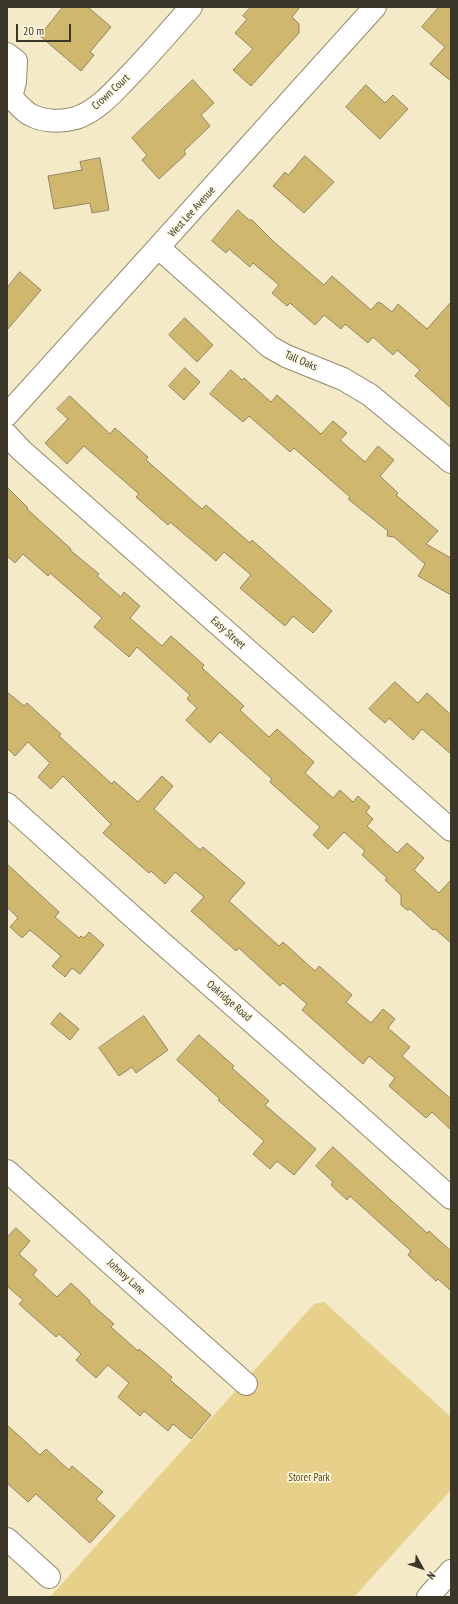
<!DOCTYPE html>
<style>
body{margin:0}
#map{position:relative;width:458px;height:1604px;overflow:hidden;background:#f4eac7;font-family:"PT Sans Narrow",sans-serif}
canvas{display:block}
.frame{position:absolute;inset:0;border:8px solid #3a3628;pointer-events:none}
.north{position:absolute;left:402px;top:1548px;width:40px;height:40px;-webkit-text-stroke:3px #fdf7e2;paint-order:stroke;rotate:130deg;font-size:11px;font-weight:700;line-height:16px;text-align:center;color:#3a3628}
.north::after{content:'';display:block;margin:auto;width:14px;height:18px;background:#3a3628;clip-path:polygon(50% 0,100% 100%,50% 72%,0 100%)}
.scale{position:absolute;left:16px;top:24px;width:55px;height:18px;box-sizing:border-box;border:2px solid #3a3628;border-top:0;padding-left:5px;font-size:12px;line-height:14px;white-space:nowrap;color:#3a3628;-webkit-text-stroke:3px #fdf7e2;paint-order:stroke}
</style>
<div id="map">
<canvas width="458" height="1604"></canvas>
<div class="frame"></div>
<div class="north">N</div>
<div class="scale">20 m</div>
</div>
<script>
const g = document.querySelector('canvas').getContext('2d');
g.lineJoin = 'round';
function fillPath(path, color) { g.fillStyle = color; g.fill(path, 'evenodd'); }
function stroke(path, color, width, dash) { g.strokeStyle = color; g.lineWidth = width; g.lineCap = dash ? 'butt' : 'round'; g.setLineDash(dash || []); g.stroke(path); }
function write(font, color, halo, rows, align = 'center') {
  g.font = font + ' "PT Sans Narrow",sans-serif'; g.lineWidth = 3.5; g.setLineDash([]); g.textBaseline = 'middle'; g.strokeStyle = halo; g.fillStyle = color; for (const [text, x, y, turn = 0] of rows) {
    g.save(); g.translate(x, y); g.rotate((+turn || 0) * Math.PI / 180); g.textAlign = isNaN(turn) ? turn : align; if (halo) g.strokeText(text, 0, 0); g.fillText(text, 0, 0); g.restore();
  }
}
const green = new Path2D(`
 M 324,1302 L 451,1417 L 451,1490 L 354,1597 L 50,1597 L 314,1304 Z`);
const building = new Path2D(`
 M 63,7 L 88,7 L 111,27 L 90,52 L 94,55 L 81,71 L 40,36 Z
 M 251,7 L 300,7 L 292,17 L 299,24 L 299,33 L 251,86 L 233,70 L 253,49 L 235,33 L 247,19 L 243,16 Z
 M 439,7 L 451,7 L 451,81 L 430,64 L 445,47 L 422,27 Z
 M 193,80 L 214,103 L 201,115 L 210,126 L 184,151 L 186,154 L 159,179 L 142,160 L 147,155 L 132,138 Z
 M 366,85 L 385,103 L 393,95 L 408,109 L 380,139 L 346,107 Z
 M 305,156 L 334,182 L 304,213 L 273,186 L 285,172 L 288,175 Z
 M 100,158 L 109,210 L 92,213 L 90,203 L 54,209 L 48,176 L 82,170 L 80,162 Z
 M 238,210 L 249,220 L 252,220 L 273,241 L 324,285 L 332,276 L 371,310 L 378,302 L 380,303 L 381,303 L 392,312 L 398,304 L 427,329 L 451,302 L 451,408 L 415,376 L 420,370 L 397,350 L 393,355 L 373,337 L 368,343 L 345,324 L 341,329 L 324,315 L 315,325 L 290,303 L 287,306 L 272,293 L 279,285 L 253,263 L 250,267 L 229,249 L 226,253 L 212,241 Z
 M 20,272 L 41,290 L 7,330 L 7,288 Z
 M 185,318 L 213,345 L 197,362 L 169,335 Z
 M 185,368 L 200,382 L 184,400 L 169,386 Z
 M 231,370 L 242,380 L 244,378 L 271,402 L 277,395 L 321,434 L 333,421 L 347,433 L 340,440 L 365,462 L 378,446 L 394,460 L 380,476 L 398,493 L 396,495 L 438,531 L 426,544 L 451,558 L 451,595 L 418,576 L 425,564 L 394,537 L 387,536 L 388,531 L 348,499 L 350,497 L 294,448 L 290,452 L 249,416 L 243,422 L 210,394 Z
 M 70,396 L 110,434 L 115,428 L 148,457 L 146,460 L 202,509 L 206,505 L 250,543 L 252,540 L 332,611 L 313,633 L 293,616 L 285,626 L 240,588 L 251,575 L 224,552 L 216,561 L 170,522 L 168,525 L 136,497 L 139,494 L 84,446 L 67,464 L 45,443 L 68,419 L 57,409 Z
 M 7,487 L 28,508 L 27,509 L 71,549 L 70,550 L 99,574 L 97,576 L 121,597 L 124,592 L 140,606 L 130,618 L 162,646 L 171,636 L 204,665 L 202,668 L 244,706 L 240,710 L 269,737 L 277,729 L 314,762 L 305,773 L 333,798 L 340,790 L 353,802 L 358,796 L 370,807 L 366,812 L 373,819 L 367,826 L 397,853 L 407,843 L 424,858 L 414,870 L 439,893 L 451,880 L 451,943 L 435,929 L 433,930 L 410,909 L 407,910 L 401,905 L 401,895 L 385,880 L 387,878 L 362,855 L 365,851 L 344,832 L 328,849 L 313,835 L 320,827 L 270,782 L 272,779 L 220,732 L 210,743 L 186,720 L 197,708 L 187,699 L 190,695 L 137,647 L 129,657 L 94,627 L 102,618 L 50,573 L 48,576 L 23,554 L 15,563 L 7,556 Z
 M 395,682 L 418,703 L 427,693 L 451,715 L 451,754 L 422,729 L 413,740 L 389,718 L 385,723 L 369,709 Z
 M 7,692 L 24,706 L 27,703 L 61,734 L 59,736 L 112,784 L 114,781 L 138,802 L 162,776 L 173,786 L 154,809 L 200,850 L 203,847 L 245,883 L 229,901 L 279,946 L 283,942 L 315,971 L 319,966 L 352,995 L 346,1002 L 371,1023 L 383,1009 L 395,1019 L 388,1028 L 410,1047 L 402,1056 L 451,1099 L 451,1130 L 432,1112 L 426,1118 L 389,1086 L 395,1078 L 369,1056 L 363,1064 L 302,1010 L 307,1004 L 283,983 L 280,986 L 239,948 L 236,951 L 191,911 L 204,897 L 175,872 L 165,884 L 151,871 L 149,873 L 103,833 L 111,824 L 63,776 L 51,789 L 38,777 L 50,763 L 28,742 L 15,756 L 7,748 Z
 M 7,864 L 59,912 L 55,917 L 79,938 L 81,936 L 84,938 L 89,932 L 104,945 L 80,974 L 72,968 L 65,977 L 52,966 L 61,956 L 30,930 L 22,938 L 10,927 L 18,918 L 7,907 Z
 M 60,1013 L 79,1029 L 70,1040 L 51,1024 Z
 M 144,1016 L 168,1050 L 136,1073 L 132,1067 L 119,1076 L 99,1048 Z
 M 199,1035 L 234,1066 L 232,1068 L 269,1101 L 265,1105 L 316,1149 L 294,1175 L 277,1161 L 270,1169 L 253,1154 L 264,1141 L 218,1100 L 220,1099 L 177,1060 Z
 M 333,1147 L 427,1233 L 429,1231 L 451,1251 L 451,1291 L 438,1279 L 436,1281 L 408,1255 L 411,1251 L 350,1196 L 347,1200 L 331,1185 L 333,1182 L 316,1166 Z
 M 16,1228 L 30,1241 L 19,1254 L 37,1270 L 33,1275 L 57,1297 L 71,1283 L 90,1301 L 89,1302 L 114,1324 L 111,1327 L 138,1351 L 139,1349 L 172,1377 L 170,1380 L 211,1415 L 191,1439 L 173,1424 L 168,1431 L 144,1411 L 140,1416 L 118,1397 L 129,1383 L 108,1365 L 96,1378 L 76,1360 L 81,1354 L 59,1334 L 56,1337 L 19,1304 L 23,1300 L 7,1286 L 7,1238 Z
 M 7,1425 L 40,1455 L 46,1449 L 69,1470 L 72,1466 L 103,1492 L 96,1499 L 115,1516 L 90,1543 L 36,1494 L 28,1502 L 7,1483 Z`);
const minor = new Path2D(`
 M 7,54 L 16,61 L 15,82 L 11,97
 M 7,97 L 11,97 C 17,103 24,112 31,115 C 44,122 62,122 76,118 C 98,111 114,91 130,75 C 151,53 171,30 191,7
 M 159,248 L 270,347 L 286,356 L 343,379 L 370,395 L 451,462
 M 7,415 L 375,7
 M 7,435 L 21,450 L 451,830
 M 7,804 L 153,935 L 350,1108 L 451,1198
 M 7,1171 L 246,1384
 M 7,1539 L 49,1577
 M 428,1597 L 451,1571`);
const streetNames = [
 ["Crown Court",111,92,-43],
 ["West Lee Avenue",192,212,-48],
 ["Tall Oaks",301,361,23],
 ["Easy Street",228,633,42],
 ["Oakridge Road",229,1001,41],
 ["Johnny Lane",126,1277,42]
];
const parkNames = [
 ["Storer Park",309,1478]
];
fillPath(green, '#e6d08a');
fillPath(building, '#cfb86e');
stroke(building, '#908666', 1);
stroke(minor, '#928868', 24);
stroke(minor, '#fff', 22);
write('11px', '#3a3628', '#fdf7e2', streetNames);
write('11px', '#5a490f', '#fdf7e2', parkNames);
</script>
